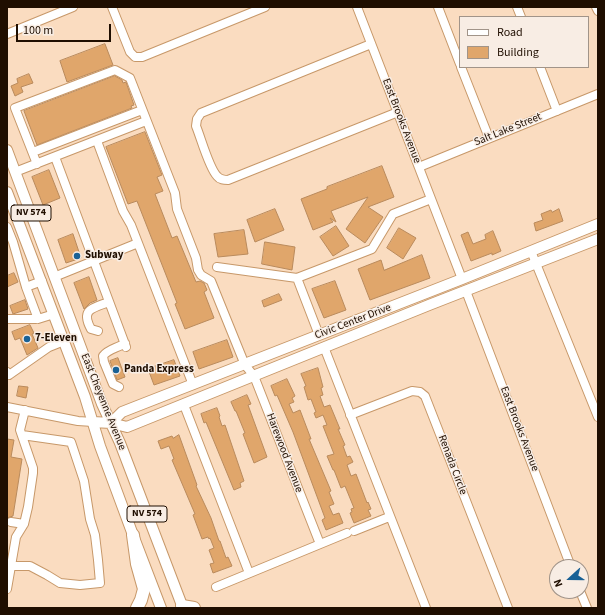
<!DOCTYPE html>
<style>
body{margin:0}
#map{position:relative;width:605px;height:615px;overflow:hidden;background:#fadcc0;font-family:"Source Sans 3",sans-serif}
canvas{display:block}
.frame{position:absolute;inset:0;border:8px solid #1f0e00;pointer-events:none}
.legend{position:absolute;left:459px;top:16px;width:130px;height:52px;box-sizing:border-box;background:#f8ede4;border:1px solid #a19489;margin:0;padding:5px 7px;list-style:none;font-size:12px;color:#1f0e00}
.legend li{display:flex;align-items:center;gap:8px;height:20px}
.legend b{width:20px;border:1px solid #a19489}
.north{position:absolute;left:549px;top:559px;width:40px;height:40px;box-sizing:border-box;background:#f8ede4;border:1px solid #a19489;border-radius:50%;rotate:249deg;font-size:11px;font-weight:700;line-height:16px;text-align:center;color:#1f0e00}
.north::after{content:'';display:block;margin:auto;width:14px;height:18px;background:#196195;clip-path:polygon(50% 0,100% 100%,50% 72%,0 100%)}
.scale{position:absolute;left:16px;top:24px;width:95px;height:18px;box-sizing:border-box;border:2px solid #1f0e00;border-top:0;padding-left:5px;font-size:12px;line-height:14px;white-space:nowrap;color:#1f0e00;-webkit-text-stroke:3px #f8ede4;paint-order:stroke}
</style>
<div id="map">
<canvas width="605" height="615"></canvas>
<div class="frame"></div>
<ul class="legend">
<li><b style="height:5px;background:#fff"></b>Road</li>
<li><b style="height:11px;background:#e0a66b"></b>Building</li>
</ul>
<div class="north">N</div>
<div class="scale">100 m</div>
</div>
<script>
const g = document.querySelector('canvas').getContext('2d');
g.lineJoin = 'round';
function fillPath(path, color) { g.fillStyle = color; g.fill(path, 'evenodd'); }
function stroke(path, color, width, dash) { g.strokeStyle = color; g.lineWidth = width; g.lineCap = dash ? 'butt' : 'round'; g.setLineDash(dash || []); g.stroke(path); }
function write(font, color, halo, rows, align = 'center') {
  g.font = font + ' "Source Sans 3",sans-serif'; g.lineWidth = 3; g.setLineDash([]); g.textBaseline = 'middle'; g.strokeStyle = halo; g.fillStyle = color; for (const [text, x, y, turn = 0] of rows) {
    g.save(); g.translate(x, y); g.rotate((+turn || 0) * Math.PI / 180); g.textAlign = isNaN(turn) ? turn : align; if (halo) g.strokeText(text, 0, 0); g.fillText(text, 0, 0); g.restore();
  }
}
const building = new Path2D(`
 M 105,44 L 113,65 L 67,82 L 60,61 Z
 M 29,74 L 33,83 L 21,87 L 23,92 L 15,96 L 11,86 L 18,83 L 17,79 Z
 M 115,76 L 122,80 L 123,83 L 126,82 L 134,105 L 131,106 L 132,108 L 37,145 L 24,111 Z
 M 145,132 L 162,175 L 157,177 L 163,191 L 155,194 L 172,238 L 177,236 L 196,282 L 200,281 L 204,283 L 207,290 L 204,292 L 214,318 L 185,329 L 175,304 L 177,303 L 137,201 L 128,204 L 106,147 Z
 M 382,166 L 394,197 L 368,207 L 383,217 L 365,243 L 346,229 L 368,197 L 331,211 L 336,222 L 330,218 L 333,222 L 313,230 L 301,199 L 327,189 L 327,187 Z
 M 49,170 L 60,198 L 43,205 L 32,177 Z
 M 275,209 L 284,230 L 255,242 L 247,220 Z
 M 559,209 L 563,221 L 536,231 L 534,223 L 543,220 L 541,214 L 551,210 L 552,212 Z
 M 336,226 L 349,246 L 333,256 L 320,237 Z
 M 399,228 L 416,238 L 403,259 L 387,248 Z
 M 244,230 L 248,254 L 218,257 L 214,234 Z
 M 493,231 L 501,251 L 492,255 L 492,253 L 471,261 L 461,235 L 468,232 L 473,244 L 486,239 L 485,235 Z
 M 73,234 L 81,258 L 66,263 L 58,240 Z
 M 265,242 L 295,247 L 292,270 L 262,264 Z
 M 422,255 L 430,278 L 370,300 L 358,269 L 381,260 L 384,270 Z
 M 14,273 L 18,282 L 7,287 L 7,276 Z
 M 89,277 L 97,300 L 90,303 L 84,309 L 74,283 Z
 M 335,281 L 346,310 L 324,318 L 312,289 Z
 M 279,294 L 282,300 L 264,307 L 262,301 Z
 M 25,300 L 28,309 L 13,314 L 10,306 Z
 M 30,325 L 34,333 L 32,334 L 38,348 L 27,355 L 20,338 L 15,340 L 12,332 Z
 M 227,340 L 233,357 L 199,369 L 193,352 Z
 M 118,358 L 125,377 L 117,380 L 110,361 Z
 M 174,360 L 180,376 L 154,385 L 148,369 Z
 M 318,368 L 323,387 L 321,388 L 323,395 L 320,396 L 324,407 L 330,405 L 340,429 L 338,429 L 345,445 L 343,446 L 347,457 L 350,456 L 353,462 L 347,465 L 351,476 L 356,474 L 367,503 L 368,502 L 371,509 L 368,510 L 371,516 L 354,523 L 350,513 L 352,512 L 351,509 L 354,508 L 345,486 L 341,488 L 334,470 L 333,470 L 327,456 L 334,454 L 323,426 L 327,425 L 323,415 L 316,418 L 314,413 L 316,412 L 311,399 L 308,400 L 304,387 L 306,386 L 301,374 Z
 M 287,379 L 295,396 L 292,398 L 294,402 L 289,404 L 293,413 L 300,410 L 311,439 L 309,439 L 331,491 L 329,492 L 334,504 L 329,506 L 333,515 L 339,513 L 343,523 L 326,530 L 322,520 L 325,518 L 293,432 L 277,395 L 275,396 L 271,386 Z
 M 19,386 L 28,387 L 26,398 L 17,396 Z
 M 247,395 L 251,404 L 248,405 L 267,457 L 254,463 L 243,434 L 245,433 L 236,411 L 235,411 L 231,402 Z
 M 217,408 L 220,416 L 219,417 L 222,426 L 225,425 L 244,481 L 240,483 L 241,487 L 234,490 L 206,422 L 204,423 L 201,414 Z
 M 179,435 L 197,485 L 196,486 L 211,518 L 219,541 L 220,541 L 226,558 L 228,557 L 232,566 L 213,573 L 210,564 L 214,563 L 209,550 L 214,548 L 210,538 L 209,539 L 208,537 L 202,539 L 193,515 L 195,514 L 172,460 L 174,459 L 169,446 L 161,449 L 158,441 L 172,436 L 173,438 Z
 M 7,439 L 14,440 L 11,457 L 22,459 L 13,516 L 7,518 Z`);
const minor = new Path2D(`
 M 112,7 L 130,52 L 135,57 L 142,57 L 265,7
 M 357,7 L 462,279
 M 438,7 L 460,64
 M 517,7 L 521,17
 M 596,7 L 598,11
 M 7,34 L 73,7
 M 371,44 L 201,113 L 197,119 L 196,126 C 201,138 209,168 217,176 C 220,180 224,180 228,180 L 398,112
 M 461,67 L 489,138
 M 540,67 L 557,111
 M 97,141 L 123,211 L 131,225 L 193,385
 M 33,152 L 142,110
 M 55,157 L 126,347
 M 37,164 L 15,108 L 115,70 L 130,78 L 175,193 L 177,209 L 196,258 L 198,270 L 201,275 L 211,281 L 245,365 L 254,376 L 320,544
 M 419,167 L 598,94
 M 15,172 L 146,121
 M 7,227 L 13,242 L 26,287 L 38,319
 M 531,251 L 598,417
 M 217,267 L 297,278 L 372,249 L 393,214 L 431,199
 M 54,277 L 138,243
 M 297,278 L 319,335
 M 26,287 L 42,281
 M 466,291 L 571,567
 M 7,319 L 38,319 L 54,314
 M 98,331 L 91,329 C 80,309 93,308 109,302
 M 324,347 L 426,608
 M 7,372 L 9,375 L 49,347 L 64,341
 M 119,387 L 113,384 L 104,362 L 103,356 C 108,349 118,348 125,343
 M 184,405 L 249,573
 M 7,407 L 78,421 L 93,422
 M 350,415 L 412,391 L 420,392 L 425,396 L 508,608
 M 11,522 L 24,524
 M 354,531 L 389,517
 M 11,566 L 30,566 L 47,575 L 60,583 L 80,585 L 100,583 L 98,560 L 95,535 L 90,519 L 84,481 L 71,442 L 22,435
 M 216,587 L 347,533
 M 7,589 L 16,537 L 24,524 L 28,507 L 33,473 L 33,468 L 20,430 L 25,410
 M 580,591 L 587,608`);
const major = new Path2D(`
 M 7,150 L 102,404 L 120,443 L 183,608
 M 7,192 L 85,397 L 100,446 L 133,535 L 161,608
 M 93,422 L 111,423 L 127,427 L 429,305 L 598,239
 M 111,423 L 122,412 L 462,279 L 598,224`);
const highway = new Path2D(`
 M 133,535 L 137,564 L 144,589 L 141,600 L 137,608
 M 182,606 L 194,608`);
const markers = [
 [77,256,4,"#196195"],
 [27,339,4,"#196195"],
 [116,370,4,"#196195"]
];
const shields = [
 [31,213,40],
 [147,514,40]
];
const shieldNames = [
 ["NV 574",31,213],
 ["NV 574",147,514]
];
const streetNames = [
 ["East Brooks Avenue",401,121,69],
 ["Salt Lake Street",508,130,-22],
 ["Civic Center Drive",353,322,-21],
 ["East Cheyenne Avenue",103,402,68],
 ["East Brooks Avenue",519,429,69],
 ["Harewood Avenue",284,453,69],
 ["Renada Circle",452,465,69]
];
const poiNames = [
 ["Subway",85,256],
 ["7-Eleven",35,339],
 ["Panda Express",124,370]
];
fillPath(building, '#e0a66b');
stroke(building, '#b98a5c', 1);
stroke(minor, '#c79869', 10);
stroke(major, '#c79869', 12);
stroke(highway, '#c79869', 14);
stroke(minor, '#fff', 8);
stroke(major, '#fff', 10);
stroke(highway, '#fff', 12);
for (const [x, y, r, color] of markers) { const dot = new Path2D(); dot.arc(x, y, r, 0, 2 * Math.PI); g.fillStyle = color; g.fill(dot); stroke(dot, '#f8ede4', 1.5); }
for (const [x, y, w] of shields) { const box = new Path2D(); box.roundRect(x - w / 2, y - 8, w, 16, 3); g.fillStyle = '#f8ede4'; g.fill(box); stroke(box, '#1f0e00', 1); }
write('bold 10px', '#1f0e00', null, shieldNames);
write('11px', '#1f0e00', '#f8ede4', streetNames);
write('bold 11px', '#1f0e00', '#f8ede4', poiNames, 'left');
</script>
